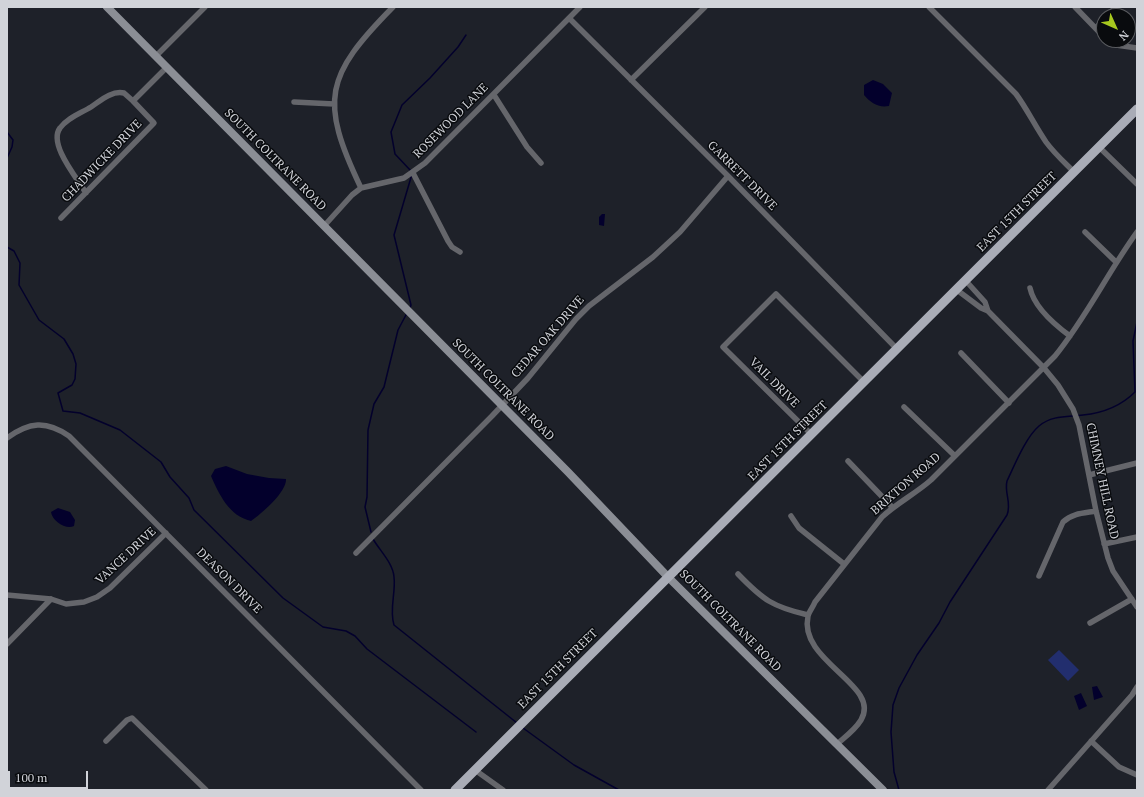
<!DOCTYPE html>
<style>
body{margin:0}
#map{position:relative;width:1144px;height:797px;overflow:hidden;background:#1e2129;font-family:"PT Serif",serif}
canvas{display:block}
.frame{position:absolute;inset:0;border:8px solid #d1d3d9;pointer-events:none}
.north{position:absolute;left:1096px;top:8px;width:40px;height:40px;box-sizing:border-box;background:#090b0e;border:1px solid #595b5f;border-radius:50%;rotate:135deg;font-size:11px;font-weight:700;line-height:16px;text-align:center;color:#d1d3d9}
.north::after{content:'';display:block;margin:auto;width:14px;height:18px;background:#a7c81f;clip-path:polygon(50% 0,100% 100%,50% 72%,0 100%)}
.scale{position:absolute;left:8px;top:771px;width:80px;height:18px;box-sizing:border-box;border:2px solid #d1d3d9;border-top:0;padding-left:5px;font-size:12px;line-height:14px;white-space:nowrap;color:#d1d3d9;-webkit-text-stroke:3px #090b0e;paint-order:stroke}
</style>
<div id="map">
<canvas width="1144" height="797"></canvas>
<div class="frame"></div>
<div class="north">N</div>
<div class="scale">100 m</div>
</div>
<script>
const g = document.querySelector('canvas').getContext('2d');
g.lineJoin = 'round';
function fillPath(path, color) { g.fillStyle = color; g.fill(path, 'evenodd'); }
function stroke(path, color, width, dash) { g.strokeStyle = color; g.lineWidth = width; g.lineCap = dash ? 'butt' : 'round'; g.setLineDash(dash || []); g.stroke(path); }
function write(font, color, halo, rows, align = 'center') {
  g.font = font + ' "PT Serif",serif'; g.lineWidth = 3; g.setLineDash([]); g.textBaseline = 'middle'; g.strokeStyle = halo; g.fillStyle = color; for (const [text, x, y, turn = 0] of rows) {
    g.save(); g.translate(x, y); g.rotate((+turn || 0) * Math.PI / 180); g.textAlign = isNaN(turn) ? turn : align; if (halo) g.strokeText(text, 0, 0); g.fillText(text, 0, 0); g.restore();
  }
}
const green = new Path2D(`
 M 1059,650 L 1079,670 L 1068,681 L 1048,660 Z`);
const water = new Path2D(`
 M 873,80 L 883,84 L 892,93 L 889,106 C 878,108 871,103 864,95 L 864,85 Z
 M 602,214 L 605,214 L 604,226 L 599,225 L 599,217 Z
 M 226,466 L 247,474 L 269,478 L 286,479 C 287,492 261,514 251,521 C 229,516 219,494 211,476 L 215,469 Z
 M 58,508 L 70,512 L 75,520 L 74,526 C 66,530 52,521 51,512 Z
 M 1097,686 L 1103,697 L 1094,700 L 1092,687 Z
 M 1081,693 L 1087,706 L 1079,710 L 1074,696 Z`);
const stream = new Path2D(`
 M 7,132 L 13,140 L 12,147 L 7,158
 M 411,171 L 395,154 L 391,132 L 402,105 L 430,78 L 458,47 L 466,35
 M 7,247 L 14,251 L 20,263 L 19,285 L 39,320 L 64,339 L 73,354 L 76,364 L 75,379 L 72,385 L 58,393 L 63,411 L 80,413 L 120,430 L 161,462 L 170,477 L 189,498 L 194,510 L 283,598 L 323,627 L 346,631 L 355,636 L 367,649 L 476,732
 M 410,308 L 411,305 L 394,235 L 412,174
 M 371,532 L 365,507 L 367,497 L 368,430 L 374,404 L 384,387 L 398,330 L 407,313
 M 373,539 C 380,551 393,563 394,577 C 396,593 389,609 394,625 L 517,723
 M 523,728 L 574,765 L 619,790
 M 899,790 L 894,772 L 891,732 L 893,705 L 899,688 L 917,655 L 939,623 L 950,602 L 1007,515 C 1012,503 1004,493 1007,481 C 1015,464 1026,437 1039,426 C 1052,415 1068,417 1083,415 C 1103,413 1121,406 1135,392 L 1133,341 L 1137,322`);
const street = new Path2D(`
 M 929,7 L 1016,94 C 1027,109 1035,126 1046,142 C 1054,153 1064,162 1074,172
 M 1075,7 L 1104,37
 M 1107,16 L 1116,7
 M 570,19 L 728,176 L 897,349
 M 1096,28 L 1104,19
 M 1107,40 L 1116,45 L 1137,48
 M 156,56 L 205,7
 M 631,80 L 705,7
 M 494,95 L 527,147 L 541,163
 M 294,102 L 334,104
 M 1099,147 L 1137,184
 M 413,173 L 448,241 L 452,247 L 460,252
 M 361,188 C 319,100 325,76 393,7
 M 86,193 C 77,178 48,144 60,128 C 67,118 81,113 91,107 C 100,101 112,90 124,93 L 133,101
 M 61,218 L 154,123 L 133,101 L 167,67
 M 324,226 L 352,195 L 361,188 L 404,178 L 425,163 L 580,7
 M 1085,232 L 1116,262
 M 966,281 L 985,302 L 988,311 L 1044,368 L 1058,385 L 1073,409 L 1079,425 L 1096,511 L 1108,558 L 1113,571 L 1137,607
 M 1030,288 C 1034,307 1055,325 1070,336
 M 957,290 L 981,308 L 988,311
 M 961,353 L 1009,403
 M 904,407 L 955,456
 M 811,434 L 723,347 L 776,294 L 864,382
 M 7,438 C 29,422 46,420 69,436 L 421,790
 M 848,461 L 892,507
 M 1089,475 L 1137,463
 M 791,516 L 799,528 L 844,564
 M 1104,544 L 1137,537
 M 356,553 L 492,416 L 528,378 L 576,319 L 589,306 L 653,257 L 680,232 L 728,176
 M 738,574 C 763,600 773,607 808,615
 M 1039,576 L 1063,522 C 1072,513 1085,513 1096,511
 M 7,595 L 51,599 L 66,604 L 84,602 L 97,597 L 110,588 L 166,533
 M 1090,623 L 1132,599
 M 7,644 L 51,599
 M 106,741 L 127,720 L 132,718 L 206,790
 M 1091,741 L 1119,767 L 1137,775
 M 837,744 C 845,737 855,730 861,720 C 882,685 798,662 808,616 C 809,612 813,607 815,602 L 882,517 C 897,503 915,494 931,480 L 1055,356 C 1086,318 1108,272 1137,232
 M 475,770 L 503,790
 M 1048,790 L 1132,695 L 1137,687`);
const secondary = new Path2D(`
 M 107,7 L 568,472 L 668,577 L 883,790`);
const primary = new Path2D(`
 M 455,790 L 1137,109`);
const streetNames = [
 ["ROSEWOOD LANE",451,121,-45],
 ["SOUTH COLTRANE ROAD",275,160,45],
 ["CHADWICKE DRIVE",102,161,-46],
 ["GARRETT DRIVE",742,176,45],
 ["EAST 15TH STREET",1017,212,-45],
 ["CEDAR OAK DRIVE",548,337,-49],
 ["VAIL DRIVE",774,383,45],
 ["SOUTH COLTRANE ROAD",503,390,45],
 ["EAST 15TH STREET",788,441,-45],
 ["CHIMNEY HILL ROAD",1102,481,78],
 ["BRIXTON ROAD",906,484,-41],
 ["VANCE DRIVE",126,556,-43],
 ["DEASON DRIVE",229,581,45],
 ["SOUTH COLTRANE ROAD",730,621,45],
 ["EAST 15TH STREET",558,669,-45]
];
fillPath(green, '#222e6e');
fillPath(water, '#03002c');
stroke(stream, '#03002c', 1.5);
stroke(street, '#65666b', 5.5);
stroke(secondary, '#8b8e95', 8);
stroke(primary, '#a9acb6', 9);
write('12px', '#d1d3d9', '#090b0e', streetNames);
</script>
